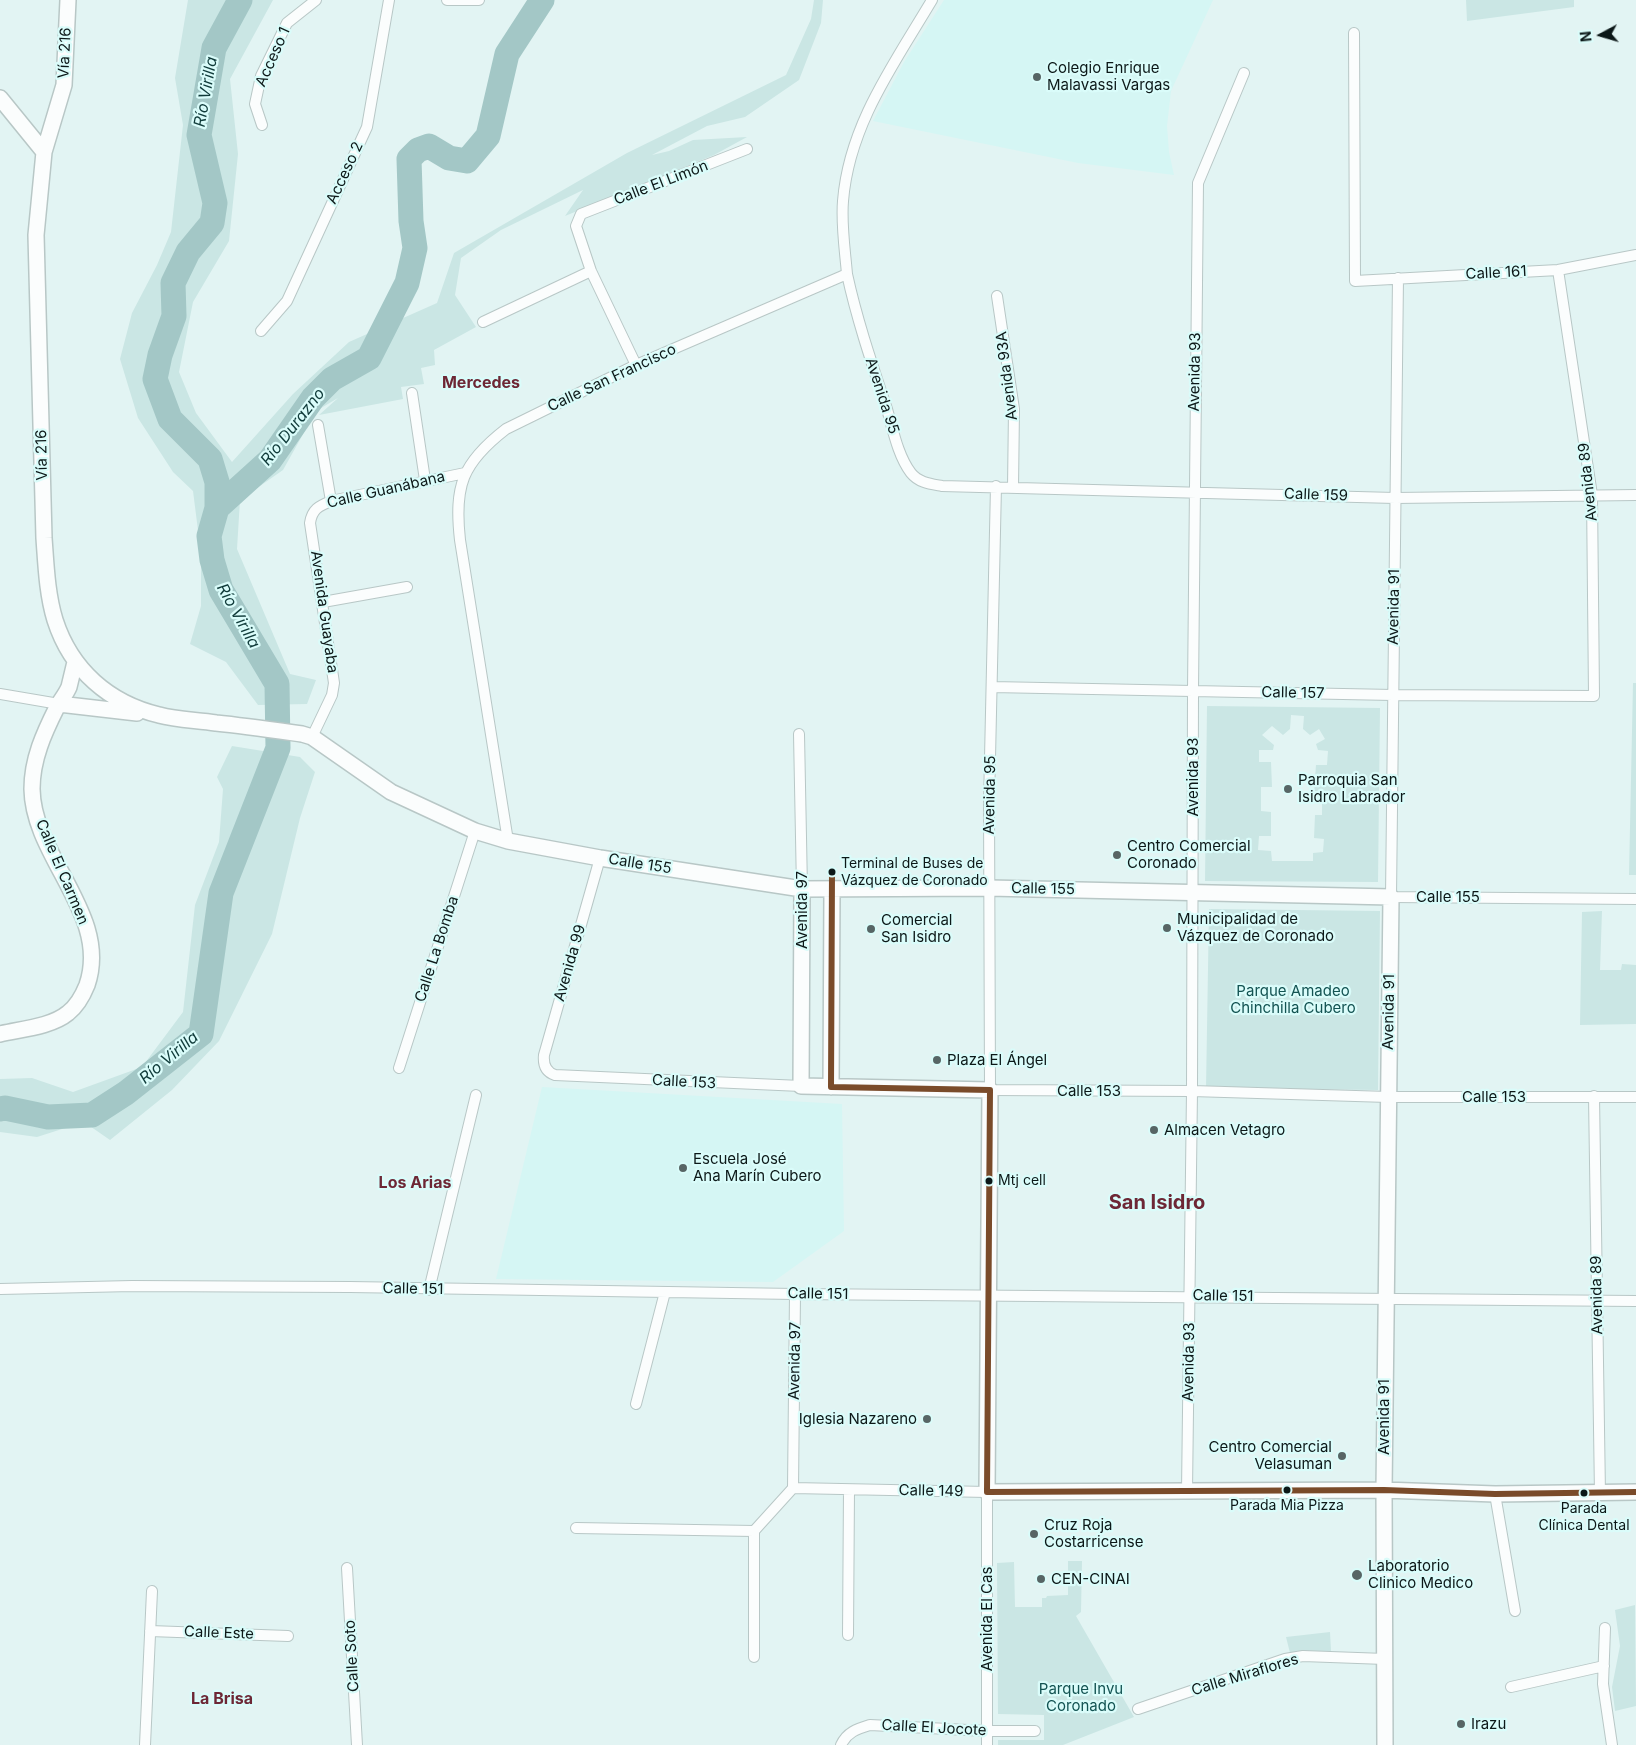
<!DOCTYPE html>
<meta charset="utf-8">
<style>
body{margin:0}
#map{position:relative;width:1636px;height:1745px;overflow:hidden;background:#e2f4f3;font-family:Inter,sans-serif}
canvas{display:block}
.north{position:absolute;left:1576px;top:10px;width:50px;height:50px;-webkit-text-stroke:4px #dafcfa;paint-order:stroke;rotate:264deg;font-size:14px;font-weight:700;line-height:20px;text-align:center;color:#0c1818}
.north::after{content:'';display:block;margin:auto;width:18px;height:22px;background:#0c1818;clip-path:polygon(50% 0,100% 100%,50% 72%,0 100%)}
</style>
<div id="map">
<canvas width="1636" height="1745"></canvas>
<div class="north">N</div>
</div>
<script>
const g = document.querySelector('canvas').getContext('2d');
g.lineJoin = 'round';
function fillPath(path, color) { g.fillStyle = color; g.fill(path, 'evenodd'); }
function stroke(path, color, width, dash) { g.strokeStyle = color; g.lineWidth = width; g.lineCap = dash ? 'butt' : 'round'; g.setLineDash(dash || []); g.stroke(path); }
function write(font, color, halo, rows, align = 'center') {
  g.font = font + ' Inter,sans-serif'; g.lineWidth = 4.5; g.setLineDash([]); g.textBaseline = 'middle'; g.strokeStyle = halo; g.fillStyle = color; for (const [text, x, y, turn = 0] of rows) {
    g.save(); g.translate(x, y); g.rotate((+turn || 0) * Math.PI / 180); g.textAlign = isNaN(turn) ? turn : align; if (halo) g.strokeText(text, 0, 0); g.fillText(text, 0, 0); g.restore();
  }
}
const built = new Path2D(`
 M 944,0 L 1213,0 L 1171,91 L 1167,126 L 1169,152 L 1174,175 L 1078,163 L 873,121 L 904,62 Z
 M 542,1087 L 842,1104 L 844,1231 L 773,1282 L 496,1279 Z`);
const green = new Path2D(`
 M 188,0 L 273,0 L 230,79 L 238,154 L 229,241 L 193,302 L 179,372 L 196,413 L 232,462 L 293,394 L 349,342 L 437,303 L 454,253 L 627,153 L 786,75 L 811,19 L 814,0 L 823,0 L 821,23 L 799,80 L 745,117 L 707,126 L 652,155 L 669,151 L 693,140 L 747,137 L 714,155 L 565,216 L 583,190 L 501,230 L 461,258 L 455,295 L 476,327 L 434,350 L 435,365 L 421,368 L 424,384 L 401,387 L 403,399 L 319,415 L 338,398 L 316,411 L 283,470 L 240,500 L 237,549 L 290,674 L 316,680 L 307,704 L 258,705 L 226,662 L 190,644 L 201,606 L 201,554 L 193,491 L 173,472 L 138,418 L 120,359 L 132,313 L 157,265 L 171,232 L 183,125 L 175,78 Z
 M 1466,0 L 1574,0 L 1574,7 L 1467,21 Z
 M 1633,683 L 1636,683 L 1636,875 L 1629,875 Z
 M 1207,706 L 1380,708 L 1378,882 L 1205,881 ZM 1291,715 L 1304,716 L 1303,729 L 1310,735 L 1319,729 L 1325,739 L 1316,744 L 1318,750 L 1328,751 L 1327,765 L 1316,765 L 1314,791 L 1322,792 L 1322,815 L 1315,815 L 1314,838 L 1324,839 L 1323,852 L 1313,853 L 1313,861 L 1272,861 L 1271,851 L 1258,850 L 1259,836 L 1271,836 L 1271,812 L 1261,811 L 1261,787 L 1272,787 L 1271,762 L 1259,762 L 1259,750 L 1273,750 L 1274,745 L 1262,735 L 1272,726 L 1283,735 L 1290,729 Z
 M 232,746 L 300,757 L 315,772 L 300,818 L 272,934 L 219,1041 L 172,1090 L 110,1140 L 84,1122 L 37,1137 L 0,1132 L 0,1079 L 32,1078 L 73,1092 L 142,1067 L 183,1012 L 195,905 L 219,842 L 223,789 L 217,777 Z
 M 1209,909 L 1380,911 L 1378,1090 L 1206,1088 Z
 M 1602,911 L 1600,970 L 1621,970 L 1622,964 L 1636,965 L 1636,1024 L 1580,1025 L 1582,912 Z
 M 1068,1561 L 1082,1561 L 1081,1612 L 1076,1616 L 1134,1717 L 1063,1745 L 998,1745 L 998,1740 L 1044,1740 L 1044,1715 L 998,1714 L 997,1563 L 1014,1562 L 1015,1607 L 1042,1607 L 1042,1598 L 1046,1598 L 1047,1596 L 1068,1595 Z
 M 1635,1605 L 1636,1706 L 1615,1711 L 1612,1687 L 1620,1646 L 1615,1610 Z
 M 1330,1632 L 1331,1651 L 1290,1653 L 1286,1637 Z`);
const river = new Path2D(`
 M 217,508 L 270,460 L 313,398 L 332,379 L 369,358 L 407,283 L 415,248 L 411,221 L 409,159 L 418,150 L 429,146 L 449,158 L 467,161 L 488,136 L 507,54 L 542,0
 M 0,1109 L 5,1108 L 48,1117 L 92,1115 L 126,1093 L 201,1034 L 221,893 L 278,748 L 277,684 L 221,590 L 212,560 L 209,536 L 217,508 L 217,482 L 210,459 L 170,419 L 155,379 L 160,355 L 174,316 L 173,283 L 188,252 L 212,223 L 215,203 L 199,135 L 214,48 L 240,0`);
const street = new Path2D(`
 M 447,0 L 479,0
 M 1354,33 L 1355,281 L 1558,270 L 1636,255
 M 262,125 L 255,104 L 261,76 L 287,23 L 316,0
 M 847,274 C 857,320 872,364 887,409 C 893,430 898,456 911,473 C 919,483 931,484 942,486 L 1395,498 L 1636,495
 M 1398,278 L 1391,897 L 1636,899
 M 997,296 L 1014,409 L 1013,487
 M 483,322 L 591,271
 M 261,331 L 287,301 L 367,127 L 389,0
 M 636,365 L 591,271 L 576,226 L 581,214 L 747,149
 M 412,393 L 425,480
 M 318,425 L 331,501
 M 996,486 L 989,803 L 990,1090 L 1192,1091 L 1388,1097 L 1636,1097
 M 323,602 L 407,587
 M 992,687 L 1393,695 L 1594,696 L 1592,495 L 1558,270
 M 0,694 L 59,704
 M 799,734 L 802,889
 M 312,737 L 332,695 L 334,683 L 310,523 C 312,509 319,506 331,501 L 465,473
 M 508,841 L 460,540 C 454,486 462,463 506,429 L 636,365 L 847,274 C 845,250 841,225 843,201 C 849,125 894,64 932,0
 M 600,858 L 544,1055 C 543,1065 546,1072 555,1075 L 801,1086
 M 399,1068 L 475,831
 M 1594,1096 L 1600,1494
 M 0,1289 L 132,1286 L 350,1287 L 795,1294 L 1636,1301
 M 429,1290 L 476,1095
 M 636,1404 L 665,1292
 M 793,1488 L 795,1294
 M 1187,1491 L 1192,1091 L 1193,690 L 1198,183 L 1244,73
 M 1495,1494 L 1515,1611
 M 576,1528 L 754,1531 L 793,1488 L 987,1492 L 987,1745
 M 754,1531 L 754,1657
 M 347,1568 L 357,1745
 M 1605,1628 L 1603,1684 L 1612,1745
 M 150,1631 L 288,1636
 M 848,1635 L 849,1490
 M 1511,1687 L 1604,1666
 M 1138,1709 L 1285,1659 L 1303,1656 L 1385,1659
 M 145,1745 L 152,1591
 M 841,1745 C 847,1732 857,1729 870,1725 L 987,1731 L 1035,1731`);
const secondary = new Path2D(`
 M 68,0 L 64,85 L 44,152 L 36,235 L 44,538 C 46,565 47,594 55,620 C 71,670 109,703 159,715 C 177,720 197,720 216,723 C 245,726 273,730 302,734 L 312,737 L 391,792 L 475,831 L 508,841 L 600,858 L 802,889 L 989,888 L 1391,897 L 1384,1490 L 1385,1745
 M 0,98 L 44,152
 M 59,704 L 137,713
 M 802,889 L 801,1086 L 990,1090 L 987,1492 L 1384,1490 L 1495,1494 L 1636,1492
 M 0,1034 C 21,1029 51,1027 68,1013 C 77,1006 83,995 87,985 C 111,915 33,858 32,789 C 32,759 44,733 57,707 C 61,700 66,694 69,687 C 71,679 73,670 75,662
 M 831,1087 L 832,890`);
const bus1 = new Path2D(`
 M 832,872 L 831,1087 L 990,1090 L 987,1492 L 1384,1490 L 1495,1494 L 1636,1492`);
const markers = [
 [1037,77,5,"#576565"],
 [1288,789,5,"#576565"],
 [1117,855,5,"#576565"],
 [832,872,4.5,"#0c1818"],
 [1167,928,5,"#576565"],
 [871,929,5,"#576565"],
 [937,1060,5,"#576565"],
 [1154,1130,5,"#576565"],
 [683,1168,5,"#576565"],
 [989,1181,4.5,"#0c1818"],
 [927,1419,5,"#576565"],
 [1342,1456,5,"#576565"],
 [1287,1490,4.5,"#0c1818"],
 [1584,1493,4.5,"#0c1818"],
 [1034,1534,5,"#576565"],
 [1357,1575,6,"#576565"],
 [1041,1579,5,"#576565"],
 [1461,1724,5,"#576565"]
];
const busNames = [
 ["Terminal de Buses de",841,864],
 ["Vázquez de Coronado",841,881],
 ["Mtj cell",998,1181],
 ["Parada Mia Pizza",1287,1506,"center"],
 ["Parada",1584,1509,"center"],
 ["Clínica Dental",1584,1526,"center"]
];
const streetNames = [
 ["Vía 216",65,53,-87],
 ["Acceso 1",273,57,-66],
 ["Acceso 2",345,173,-65],
 ["Calle El Limón",661,183,-21],
 ["Calle 161",1496,273,-3],
 ["Avenida 93",1195,372,-89],
 ["Avenida 93A",1007,376,-97],
 ["Calle San Francisco",612,378,-25],
 ["Avenida 95",882,396,72],
 ["Vía 216",42,455,-91],
 ["Avenida 89",1588,482,-96],
 ["Calle Guanábana",386,490,-13],
 ["Calle 159",1316,495,2],
 ["Avenida 91",1394,607,-89],
 ["Avenida Guayaba",324,612,82],
 ["Calle 157",1293,693,1],
 ["Avenida 93",1193,777,-90],
 ["Avenida 95",990,795,-89],
 ["Calle 155",640,864,9],
 ["Calle El Carmen",62,872,67],
 ["Calle 155",1043,889,1],
 ["Calle 155",1448,897],
 ["Avenida 97",802,910,-90],
 ["Calle La Bomba",437,949,-72],
 ["Avenida 99",570,963,-74],
 ["Avenida 91",1389,1012,-89],
 ["Calle 153",684,1082,3],
 ["Calle 153",1089,1091],
 ["Calle 153",1494,1097],
 ["Calle 151",413,1289,1],
 ["Calle 151",818,1294,1],
 ["Avenida 89",1597,1295,-91],
 ["Calle 151",1223,1296,1],
 ["Avenida 97",795,1361,-89],
 ["Avenida 93",1189,1362,-89],
 ["Avenida 91",1384,1417,-90],
 ["Calle 149",931,1491,1],
 ["Avenida El Cas",987,1619,-90],
 ["Calle Este",219,1633,2],
 ["Calle Soto",352,1656,-93],
 ["Calle Miraflores",1245,1675,-17],
 ["Calle El Jocote",934,1728,3]
];
const poiNames = [
 ["Colegio Enrique",1047,68],
 ["Malavassi Vargas",1047,85],
 ["Parroquia San",1298,780],
 ["Isidro Labrador",1298,797],
 ["Centro Comercial",1127,846],
 ["Coronado",1127,863],
 ["Municipalidad de",1177,919],
 ["Vázquez de Coronado",1177,936],
 ["Comercial",881,920],
 ["San Isidro",881,937],
 ["Plaza El Ángel",947,1060],
 ["Almacen Vetagro",1164,1130],
 ["Escuela José",693,1159],
 ["Ana Marín Cubero",693,1176],
 ["Iglesia Nazareno",917,1419,"right"],
 ["Centro Comercial",1332,1447,"right"],
 ["Velasuman",1332,1464,"right"],
 ["Cruz Roja",1044,1525],
 ["Costarricense",1044,1542],
 ["Laboratorio",1368,1566],
 ["Clinico Medico",1368,1583],
 ["CEN-CINAI",1051,1579],
 ["Irazu",1471,1724]
];
const parkNames = [
 ["Parque Amadeo",1293,991],
 ["Chinchilla Cubero",1293,1008],
 ["Parque Invu",1081,1689],
 ["Coronado",1081,1706]
];
const waterNames = [
 ["Río Virilla",206,92,-80],
 ["Río Durazno",293,427,-52],
 ["Río Virilla",238,616,61],
 ["Río Virilla",169,1058,-40]
];
const neighbourhoodNames = [
 ["Mercedes",481,383],
 ["Los Arias",415,1183],
 ["La Brisa",222,1699]
];
const districtNames = [
 ["San Isidro",1157,1203]
];
fillPath(built, '#d5f6f4');
fillPath(green, '#cae6e4');
stroke(river, '#a3c7c6', 25);
stroke(street, '#b8c7c6', 12);
stroke(secondary, '#b8c7c6', 18);
stroke(street, '#fbfdfd', 10);
stroke(secondary, '#fbfdfd', 15);
stroke(bus1, '#7a4b2a', 6);
for (const [x, y, r, color] of markers) { const dot = new Path2D(); dot.arc(x, y, r, 0, 2 * Math.PI); g.fillStyle = color; g.fill(dot); stroke(dot, '#dafcfa', 2); }
write('14px', '#0c1818', '#dafcfa', busNames, 'left');
write('15px', '#0c1818', '#dafcfa', streetNames);
write('15px', '#0c1818', '#dafcfa', poiNames, 'left');
write('15px', '#135352', '#dafcfa', parkNames);
write('italic 16px', '#103b3a', '#dafcfa', waterNames);
write('bold 16px', '#6d2735', '#dafcfa', neighbourhoodNames);
write('bold 20px', '#6d2735', '#dafcfa', districtNames);
</script>
